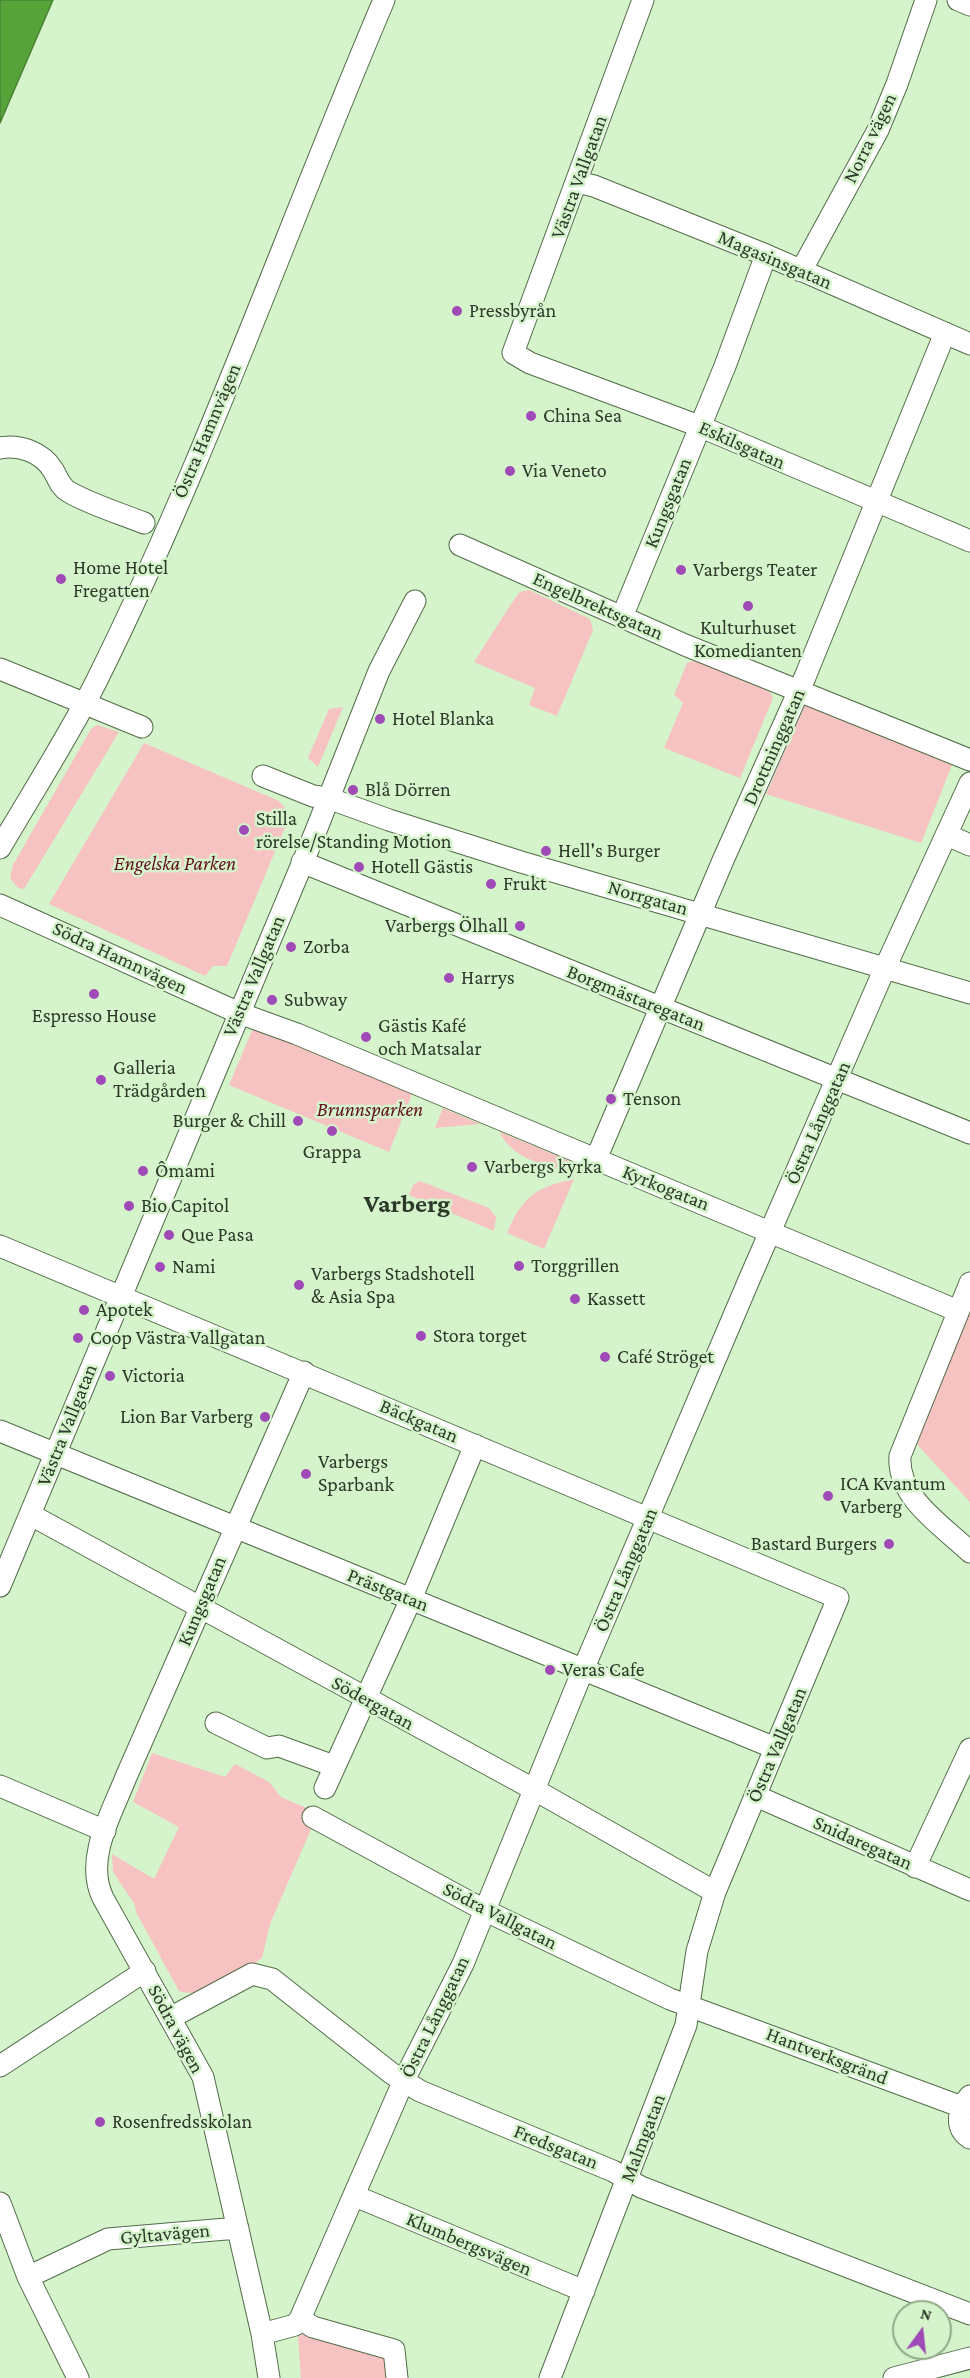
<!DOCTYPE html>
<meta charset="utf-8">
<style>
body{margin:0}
#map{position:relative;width:970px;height:2378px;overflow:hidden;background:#d5f4cb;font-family:"Crimson Pro",serif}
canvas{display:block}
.north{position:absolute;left:892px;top:2300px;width:60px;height:60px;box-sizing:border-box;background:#d5f4cb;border:2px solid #92a98a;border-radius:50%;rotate:15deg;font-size:16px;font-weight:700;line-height:24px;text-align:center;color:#2d3929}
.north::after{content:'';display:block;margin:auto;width:21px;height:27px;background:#a04ab8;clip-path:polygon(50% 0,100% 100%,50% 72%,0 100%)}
</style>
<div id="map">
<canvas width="970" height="2378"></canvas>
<div class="north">N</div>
</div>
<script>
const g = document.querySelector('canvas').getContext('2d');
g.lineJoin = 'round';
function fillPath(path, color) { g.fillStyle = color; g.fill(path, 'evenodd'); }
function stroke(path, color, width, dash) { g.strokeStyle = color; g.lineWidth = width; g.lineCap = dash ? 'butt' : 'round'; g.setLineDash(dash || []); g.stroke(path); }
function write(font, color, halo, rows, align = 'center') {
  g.font = font + ' "Crimson Pro",serif'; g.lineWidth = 5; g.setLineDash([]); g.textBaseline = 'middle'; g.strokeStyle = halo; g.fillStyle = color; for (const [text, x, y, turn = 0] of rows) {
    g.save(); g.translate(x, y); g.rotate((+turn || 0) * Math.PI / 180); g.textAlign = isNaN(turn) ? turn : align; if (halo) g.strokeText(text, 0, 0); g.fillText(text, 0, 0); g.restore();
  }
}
const green = new Path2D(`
 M 529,590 L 590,619 L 593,630 L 557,716 L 529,705 L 535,688 L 474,662 L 513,601 L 520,592 Z
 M 696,660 L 770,692 L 773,698 L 740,778 L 664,748 L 683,703 L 674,695 L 687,663 Z
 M 807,701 L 954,760 L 921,843 L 766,794 Z
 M 343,707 L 318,767 L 308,758 L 329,709 Z
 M 97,725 L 119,732 L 24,889 L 18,888 L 10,878 L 13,865 L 91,729 Z
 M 144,743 L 279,801 L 286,809 L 287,823 L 227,966 L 213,966 L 205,976 L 49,904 Z
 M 254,1026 L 412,1094 L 389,1152 L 229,1085 Z
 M 443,1108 L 480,1124 L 435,1128 Z
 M 500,1132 L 570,1161 L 561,1169 C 541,1167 506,1152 500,1132 Z
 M 574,1179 L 544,1249 L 507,1233 C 522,1197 536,1187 574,1179 Z
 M 420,1181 L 489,1208 L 496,1217 L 494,1231 L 409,1195 L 413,1185 Z
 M 970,1311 L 970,1502 L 914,1441 Z
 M 152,1753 L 225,1777 L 235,1764 L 269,1782 L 281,1797 L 318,1813 L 270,1924 L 262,1958 C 240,1973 205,2000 179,1991 L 136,1912 L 135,1905 L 113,1872 L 112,1854 L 154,1879 L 179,1827 L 133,1802 Z
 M 307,2333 L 387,2357 L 389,2378 L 301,2378 L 298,2336 Z`);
const water = new Path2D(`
 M 0,0 L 53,0 L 0,123 Z`);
const minor = new Path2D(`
 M 643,0 L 513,353 L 530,363 L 699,426 L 970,541
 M 958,0 L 970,5
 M 577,182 L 594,186 L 766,255 L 970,344
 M 801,271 L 878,130 L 897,84 L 926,0
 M 0,448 C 19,444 42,452 53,470 C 58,478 60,487 69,492 C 92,505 119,513 144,523
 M 460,545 L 685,645 L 970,760
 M 622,617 L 725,366 L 766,255
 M 0,669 L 142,727
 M 263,776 L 313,796 L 328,798 L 389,820 L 521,862 L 970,993
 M 947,835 L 970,845
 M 0,848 C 32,793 67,739 96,682 C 206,461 287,227 384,0
 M 302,862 L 970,1133
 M 0,905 L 239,1013 L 297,1034 L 958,1311
 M 596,1159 L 724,858 L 805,677 L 945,333
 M 0,1246 L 838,1598 L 715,1892 L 697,1951 L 686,2025 L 550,2378
 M 970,1283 L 900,1456 C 897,1498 942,1525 970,1552
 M 0,1431 L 775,1748
 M 31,1515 L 535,1790 L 715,1892
 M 0,1586 L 315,833 L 379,671 L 415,601
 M 216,1723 L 267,1748 L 279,1746 L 334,1766
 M 0,1786 L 105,1831
 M 325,1788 L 411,1599 L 475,1445
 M 756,1796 L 970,1890
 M 313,1817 L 484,1910 L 670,1999 L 962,2107
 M 915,1867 L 970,1749
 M 170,2018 L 252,1974 L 272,1979 L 391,2073 L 420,2091 L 613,2171 L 641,2187 L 970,2314
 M 0,2066 L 145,1971
 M 970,2096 C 958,2108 954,2128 970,2138
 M 355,2196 L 584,2291
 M 0,2203 L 28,2277 L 78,2378
 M 28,2277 L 108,2239 L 238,2228
 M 300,2319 L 313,2327 L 394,2350 L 397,2378
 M 262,2334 L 295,2325 L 300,2319 L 404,2080 L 463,1964 L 583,1670 L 749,1280 L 885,968 L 970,783
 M 269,2378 L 262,2334 L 203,2077 L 103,1898 C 84,1859 112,1813 126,1777 L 304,1372
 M 894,2378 L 970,2358`);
const markers = [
 [457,311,6,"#a04ab8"],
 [531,416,6,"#a04ab8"],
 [510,471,6,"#a04ab8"],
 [681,570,6,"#a04ab8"],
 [61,579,6,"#a04ab8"],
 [748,606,6,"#a04ab8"],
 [380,719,6,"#a04ab8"],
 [353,790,6,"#a04ab8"],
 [244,830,6,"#a04ab8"],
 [546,851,6,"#a04ab8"],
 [359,867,6,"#a04ab8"],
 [491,884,6,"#a04ab8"],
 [520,926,6,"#a04ab8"],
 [291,947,6,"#a04ab8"],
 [449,978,6,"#a04ab8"],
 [94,994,6,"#a04ab8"],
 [272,1000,6,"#a04ab8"],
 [366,1037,6,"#a04ab8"],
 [101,1080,6,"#a04ab8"],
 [611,1099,6,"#a04ab8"],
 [298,1121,6,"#a04ab8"],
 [332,1131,6,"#a04ab8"],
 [472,1167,6,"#a04ab8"],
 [143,1171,6,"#a04ab8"],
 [129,1206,6,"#a04ab8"],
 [169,1235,6,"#a04ab8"],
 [519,1266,6,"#a04ab8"],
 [160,1267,6,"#a04ab8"],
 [299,1285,6,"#a04ab8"],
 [575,1299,6,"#a04ab8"],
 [84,1310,6,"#a04ab8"],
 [421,1336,6,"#a04ab8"],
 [78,1338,6,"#a04ab8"],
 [605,1357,6,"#a04ab8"],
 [110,1376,6,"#a04ab8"],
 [265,1417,6,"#a04ab8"],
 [306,1474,6,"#a04ab8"],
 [828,1496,6,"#a04ab8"],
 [889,1544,6,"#a04ab8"],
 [550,1670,6,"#a04ab8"],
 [100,2122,6,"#a04ab8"]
];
const streetNames = [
 ["Norra vägen",870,138,-64],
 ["Västra Vallgatan",579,177,-70],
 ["Magasinsgatan",775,260,23],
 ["Östra Hamnvägen",207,431,-67],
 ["Eskilsgatan",742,445,24],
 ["Kungsgatan",668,503,-68],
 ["Engelbrektsgatan",598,606,24],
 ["Drottninggatan",774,747,-66],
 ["Norrgatan",648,898,16],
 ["Södra Hamnvägen",120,958,25],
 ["Västra Vallgatan",254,976,-67],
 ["Borgmästaregatan",636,998,22],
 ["Östra Långgatan",818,1123,-66],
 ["Kyrkogatan",666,1188,22],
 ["Bäckgatan",419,1421,23],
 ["Västra Vallgatan",67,1425,-68],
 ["Östra Långgatan",626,1570,-67],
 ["Prästgatan",388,1590,22],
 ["Kungsgatan",202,1601,-67],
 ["Södergatan",373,1703,29],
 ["Östra Vallgatan",777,1745,-67],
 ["Snidaregatan",863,1843,24],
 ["Södra Vallgatan",500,1916,27],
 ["Östra Långgatan",435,2017,-64],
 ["Södra vägen",176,2029,62],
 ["Hantverksgränd",827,2056,21],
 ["Malmgatan",643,2138,-69],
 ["Fredsgatan",556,2147,22],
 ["Gyltavägen",165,2234,-5],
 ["Klumbergsvägen",469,2244,23]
];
const poiNames = [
 ["Pressbyrån",469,311],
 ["China Sea",543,416],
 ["Via Veneto",522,471],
 ["Home Hotel",73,568],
 ["Fregatten",73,591],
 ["Varbergs Teater",693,570],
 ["Kulturhuset",748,628,"center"],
 ["Komedianten",748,651,"center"],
 ["Hotel Blanka",392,719],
 ["Blå Dörren",365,790],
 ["Stilla",256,819],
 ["rörelse/Standing Motion",256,842],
 ["Hell's Burger",558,851],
 ["Hotell Gästis",371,867],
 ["Frukt",503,884],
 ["Varbergs Ölhall",508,926,"right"],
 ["Zorba",303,947],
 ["Harrys",461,978],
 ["Subway",284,1000],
 ["Espresso House",94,1016,"center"],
 ["Gästis Kafé",378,1026],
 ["och Matsalar",378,1049],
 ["Galleria",113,1068],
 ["Trädgården",113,1091],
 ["Tenson",623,1099],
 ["Burger & Chill",286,1121,"right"],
 ["Grappa",332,1152,"center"],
 ["Varbergs kyrka",484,1167],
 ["Ômami",155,1171],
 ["Bio Capitol",141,1206],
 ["Que Pasa",181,1235],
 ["Torggrillen",531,1266],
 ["Nami",172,1267],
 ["Varbergs Stadshotell",311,1274],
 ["& Asia Spa",311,1297],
 ["Kassett",587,1299],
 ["Apotek",96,1310],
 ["Stora torget",433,1336],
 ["Coop Västra Vallgatan",90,1338],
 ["Café Ströget",617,1357],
 ["Victoria",122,1376],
 ["Lion Bar Varberg",253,1417,"right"],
 ["Varbergs",318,1462],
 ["Sparbank",318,1485],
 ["ICA Kvantum",840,1484],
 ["Varberg",840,1507],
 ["Bastard Burgers",877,1544,"right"],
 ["Veras Cafe",562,1670],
 ["Rosenfredsskolan",112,2122]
];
const parkNames = [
 ["Engelska Parken",175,864],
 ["Brunnsparken",370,1110]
];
const districtNames = [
 ["Varberg",407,1204]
];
fillPath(green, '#f7c2c2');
fillPath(water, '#56a339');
stroke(water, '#4a8334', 1.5);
stroke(minor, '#526c49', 23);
stroke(minor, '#fff', 21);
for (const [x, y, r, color] of markers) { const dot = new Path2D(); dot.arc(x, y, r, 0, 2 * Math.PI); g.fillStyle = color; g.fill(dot); stroke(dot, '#d5f4cb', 2); }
write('20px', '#2d3929', '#d5f4cb', streetNames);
write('20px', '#2d3929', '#d5f4cb', poiNames, 'left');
write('italic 20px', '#62101d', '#d5f4cb', parkNames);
write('bold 26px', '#2d3929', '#d5f4cb', districtNames);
</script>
